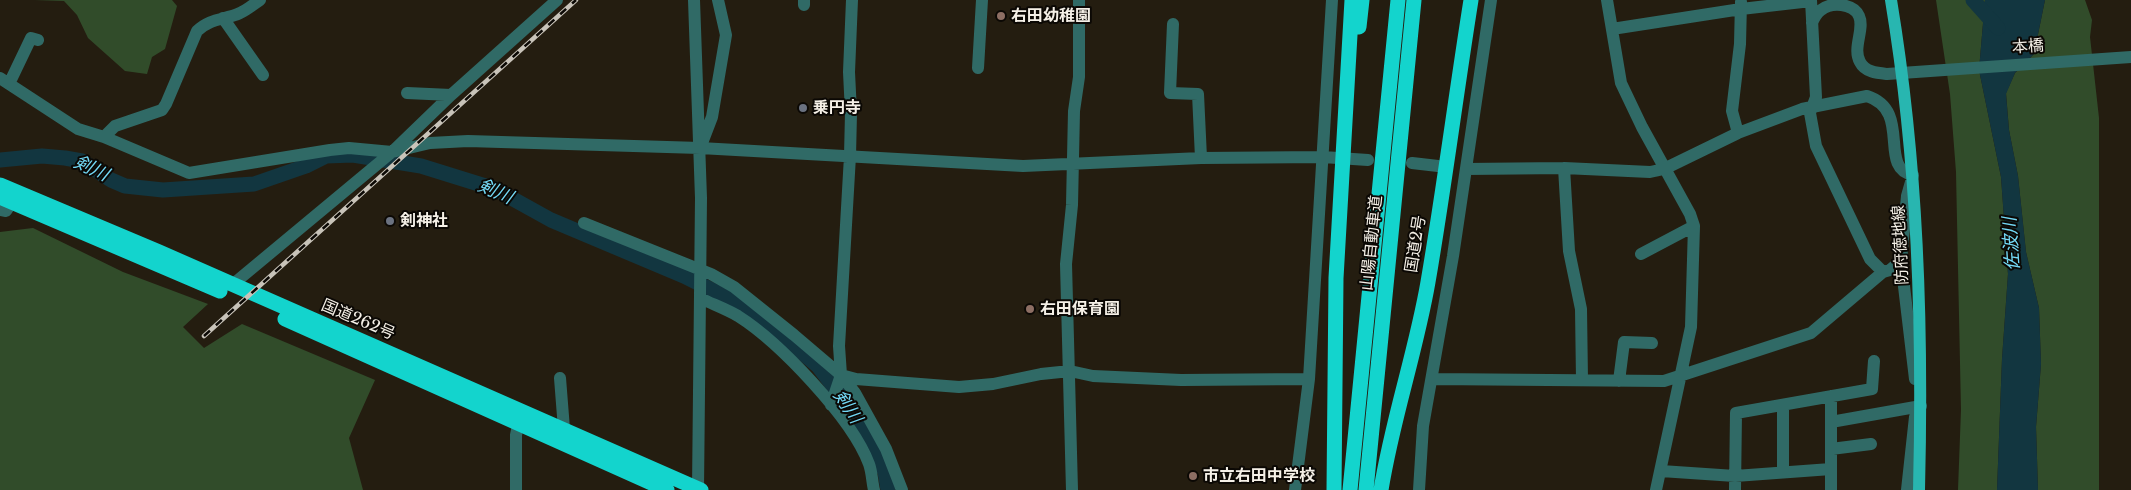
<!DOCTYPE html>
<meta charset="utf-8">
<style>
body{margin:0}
canvas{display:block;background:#241d10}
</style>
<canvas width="2131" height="490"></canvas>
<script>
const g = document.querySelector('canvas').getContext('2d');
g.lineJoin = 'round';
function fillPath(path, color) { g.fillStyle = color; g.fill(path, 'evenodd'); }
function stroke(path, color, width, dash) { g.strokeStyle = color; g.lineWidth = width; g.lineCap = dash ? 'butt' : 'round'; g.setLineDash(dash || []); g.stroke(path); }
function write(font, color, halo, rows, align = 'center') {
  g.font = font + ' "Libre Baskerville","Noto Sans JP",serif'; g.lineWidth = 4; g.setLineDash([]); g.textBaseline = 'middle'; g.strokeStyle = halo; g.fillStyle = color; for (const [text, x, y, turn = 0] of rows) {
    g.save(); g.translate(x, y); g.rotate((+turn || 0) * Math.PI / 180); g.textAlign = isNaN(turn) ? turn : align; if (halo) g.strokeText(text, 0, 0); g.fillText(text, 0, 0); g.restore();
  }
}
const green = new Path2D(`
 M 35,0 L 172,0 L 177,6 L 165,49 L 152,57 L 147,74 L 125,71 L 88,38 L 77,15 L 64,1 Z
 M 1936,0 L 1985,0 L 1979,70 L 2001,177 L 2008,274 L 2002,359 L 1997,490 L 1958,490 L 1961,410 L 1956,172 L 1950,94 Z
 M 2045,0 L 2085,0 L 2092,20 L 2090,37 L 2099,118 L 2099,490 L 2038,490 L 2036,427 L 2041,364 L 2039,308 L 2026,252 L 2018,176 L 2009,130 L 2006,93 L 2015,73 L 2034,54 Z
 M 33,228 L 123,272 L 208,304 L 183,327 L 204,348 L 242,324 L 375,380 L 349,438 L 363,490 L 0,490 L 0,232 Z`);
const water = new Path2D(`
 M 1985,0 L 2045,0 L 2034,54 L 2015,73 L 2006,94 L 2009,130 L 2018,176 L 2026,252 L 2039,308 L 2041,364 L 2036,427 L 2038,490 L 1997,490 L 2002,359 L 2008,274 L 2001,177 L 1979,70 Z`);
const river = new Path2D(`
 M 1973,0 L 1998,28
 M 0,160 L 42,156 L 65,158 L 82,161 L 111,180 L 125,186 L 163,190 L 254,184 L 306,166 L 326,156 L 353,155 L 421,166 L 495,189 L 551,220 L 684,276 L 750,309 L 818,366 L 852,411 L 885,472 L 888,490`);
const minor = new Path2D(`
 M 694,0 L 701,198 L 698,489
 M 1607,0 L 1621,83 L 1642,127 L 1690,214 L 1694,226 L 1691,327 L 1656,490
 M 1811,0 L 1816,97 L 1810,113 L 1816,146 L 1870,259 L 1883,272
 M 804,5 L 804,0
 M 223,18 L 263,75
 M 1812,23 C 1814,18 1817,13 1821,10 C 1831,2 1853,3 1859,16 C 1865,29 1852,48 1860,62 C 1865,72 1877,73 1887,74 L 2131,57
 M 1173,24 L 1170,93 L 1198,94 L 1201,158
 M 1612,29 L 1741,9 L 1811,1
 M 978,68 L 982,0
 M 0,78 L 78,129 L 104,137 L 189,173 L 330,150 L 349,148 L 392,152 L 430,143 L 468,141 L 700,148 L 1023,166 L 1201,158 L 1323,157 L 1368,160
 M 9,84 L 31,38 L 38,40
 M 407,93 L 451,95
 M 1738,133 L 1732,111 L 1740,44 L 1741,2
 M 104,137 L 115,126 L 162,110 L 166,104 L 197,31 C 210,18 225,20 240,13 C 247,10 254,4 260,0
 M 702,143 L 712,117 L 726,35 L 718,0
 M 1412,163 L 1438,166
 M 1564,168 L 1569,251 L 1581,309 L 1582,380
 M 1466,169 L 1564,168 L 1650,172 L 1664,169 L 1738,133 L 1802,109 L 1867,96 C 1913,111 1877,168 1913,175 L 1907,196 L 1901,261 L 1915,379
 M 0,210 L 6,211 L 12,202
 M 584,223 L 711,274 L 734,287 L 794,335 L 841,375 L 855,393 L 886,449 L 902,490
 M 1641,254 L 1694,226
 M 232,285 L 392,152 L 451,95 L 557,0
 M 700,298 C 712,304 726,309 738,316 C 779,342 852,418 869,464 C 872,472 872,482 874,490
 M 841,375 L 856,379 L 959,387 L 993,384 L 1041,374 L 1070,371 L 1093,376 L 1181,380 L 1309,379
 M 560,378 L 564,429
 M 1433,379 L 1664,381 L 1811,333 L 1883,272 L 1890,270 L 1901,261
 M 1619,381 L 1624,342 L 1652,343
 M 831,405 L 841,375 L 839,346 L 850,156 L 851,113 L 849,72 L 852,0
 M 1831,422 L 1921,406
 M 1831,449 L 1871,444
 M 1661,471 L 1735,476 L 1831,469
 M 1783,471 L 1783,405
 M 516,490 L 516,435 L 520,416
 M 1072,490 L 1066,264 L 1072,205 L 1074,111 L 1079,77 L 1079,0
 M 1295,490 L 1309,379 L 1332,0
 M 1419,490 L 1423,426 L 1453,256 L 1491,0
 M 1735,490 L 1736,413 L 1872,389 L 1874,361
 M 1831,490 L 1831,396
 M 1907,490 L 1915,417`);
const major = new Path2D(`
 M 1891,0 C 1918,163 1923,326 1919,490`);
const highway = new Path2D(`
 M 1359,27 L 1362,0
 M 0,185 L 159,252 L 701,490
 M 0,197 L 220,291
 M 285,319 L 667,490
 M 1334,490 L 1336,278 L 1352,0
 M 1350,490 L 1398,0
 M 1366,490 L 1414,0
 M 1381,490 C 1392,420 1416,352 1428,282 C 1444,189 1456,94 1471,0`);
const rail = new Path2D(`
 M 204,336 L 576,0`);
const markers = [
 [1001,16,5,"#8d6e63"],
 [803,108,5,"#6b7280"],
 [390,221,5,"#6b7280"],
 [1030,309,5,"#8d6e63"],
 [1193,476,5,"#8d6e63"]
];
const poiNames = [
 ["右田幼稚園",1011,16],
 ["乗円寺",813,108],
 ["剣神社",400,221],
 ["右田保育園",1040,309],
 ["市立右田中学校",1203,476]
];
const streetNames = [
 ["本橋",2028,47,-4],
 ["山陽自動車道",1372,243,-84],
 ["国道2号",1416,244,-81],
 ["防府徳地線",1901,245,-93],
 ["国道262号",358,320,23]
];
const waterNames = [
 ["剣川",91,169,25],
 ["剣川",495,192,23],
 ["佐波川",2012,244,-94],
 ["剣川",847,407,56]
];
fillPath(green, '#314c2a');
fillPath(water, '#123640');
stroke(river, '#123640', 15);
stroke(minor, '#306a66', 12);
stroke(major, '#28b6b0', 12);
stroke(highway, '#13d4cd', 15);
stroke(rail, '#c8c3b9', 4.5);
stroke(rail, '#0b0804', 2.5, [8]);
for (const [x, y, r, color] of markers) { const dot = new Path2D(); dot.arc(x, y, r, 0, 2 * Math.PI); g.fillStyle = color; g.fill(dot); stroke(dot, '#0b0804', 2); }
write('bold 16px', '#f5f0e7', '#0b0804', poiNames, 'left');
write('16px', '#f5f0e7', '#0b0804', streetNames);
write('italic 18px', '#73d9f6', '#0b0804', waterNames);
</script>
